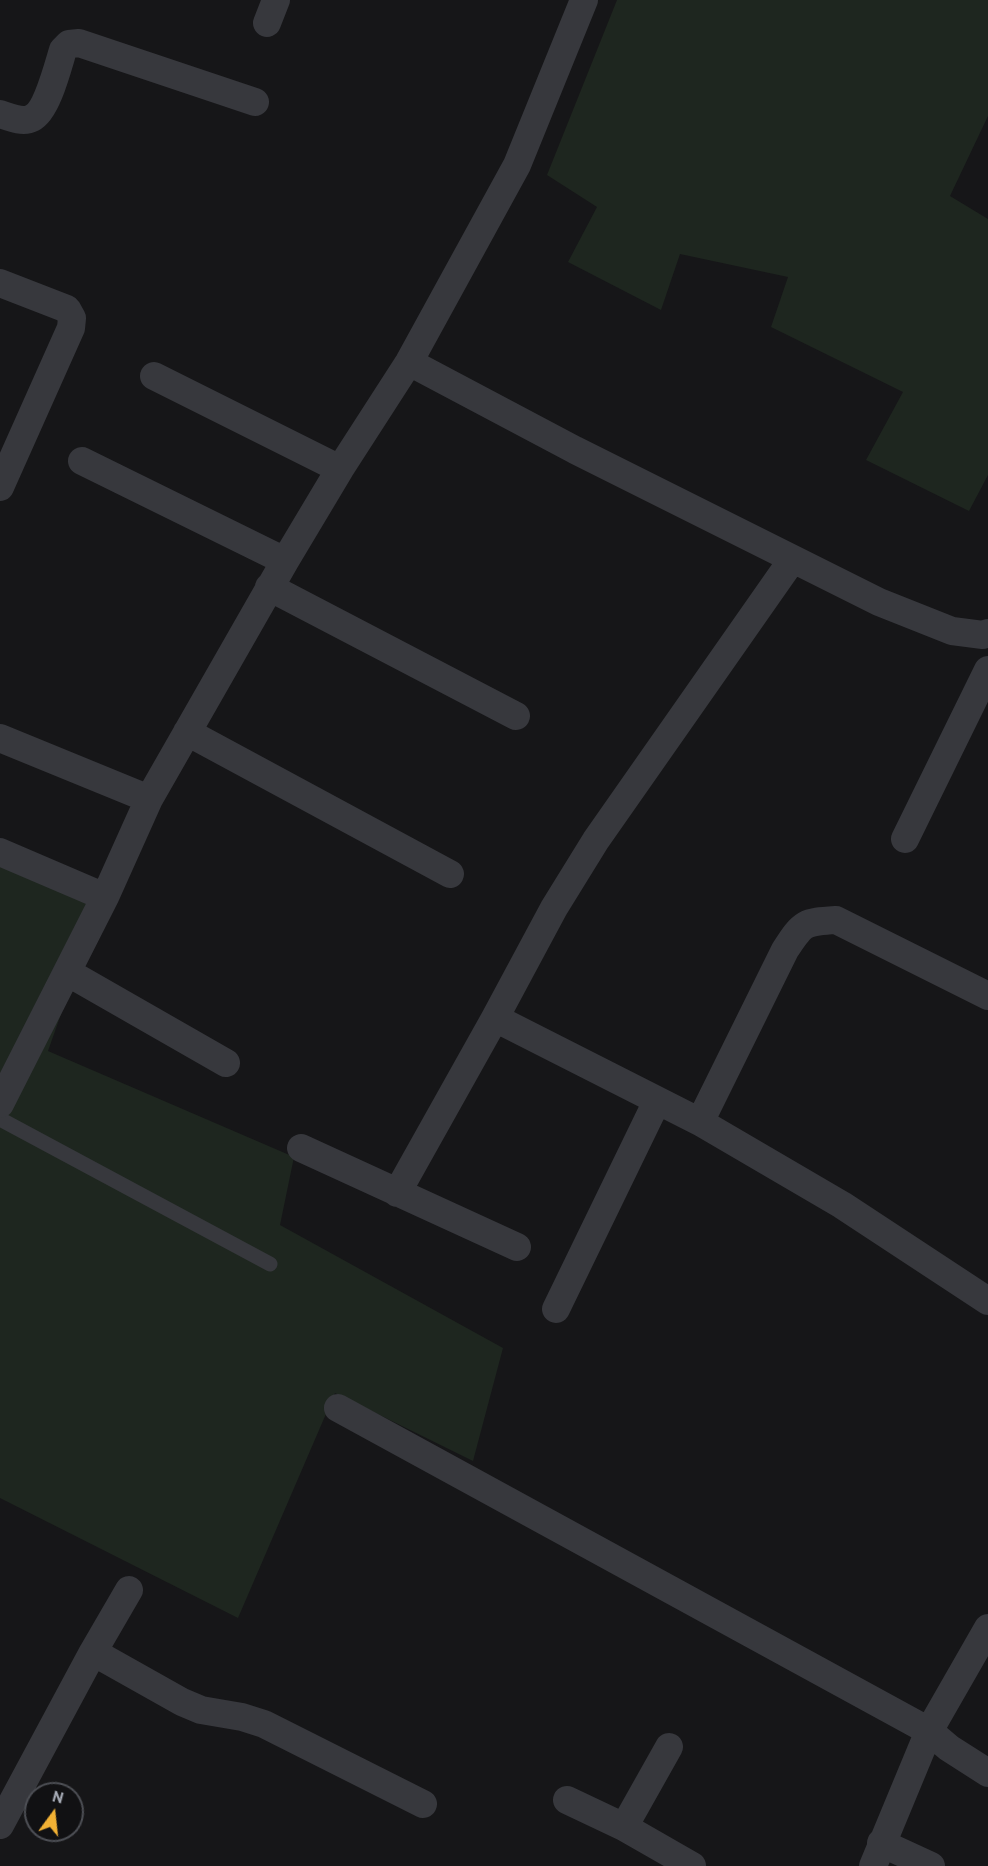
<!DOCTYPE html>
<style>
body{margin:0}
#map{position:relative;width:988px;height:1866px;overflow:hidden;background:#161618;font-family:"PT Sans",sans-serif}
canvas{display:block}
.north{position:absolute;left:24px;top:1782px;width:60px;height:60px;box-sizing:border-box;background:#111113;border:2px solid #4d4f55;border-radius:50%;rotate:15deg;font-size:16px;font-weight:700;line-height:24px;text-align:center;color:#a8adb8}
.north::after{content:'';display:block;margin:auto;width:21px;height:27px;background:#f2b134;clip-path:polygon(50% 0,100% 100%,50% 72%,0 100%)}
</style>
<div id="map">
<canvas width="988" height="1866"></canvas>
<div class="north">N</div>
</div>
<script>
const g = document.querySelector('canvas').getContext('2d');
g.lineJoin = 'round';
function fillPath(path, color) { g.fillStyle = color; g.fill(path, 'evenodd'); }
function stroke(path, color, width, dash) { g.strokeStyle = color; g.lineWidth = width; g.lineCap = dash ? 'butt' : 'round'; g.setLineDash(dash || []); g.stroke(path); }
const green = new Path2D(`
 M 617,0 L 988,0 L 988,116 L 950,196 L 988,219 L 988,475 L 969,511 L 866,460 L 903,392 L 771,327 L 788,277 L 680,254 L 661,310 L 568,262 L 597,207 L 547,175 Z
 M 0,865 L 100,903 L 48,1051 L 294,1157 L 280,1225 L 503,1348 L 473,1461 L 335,1393 L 238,1618 L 0,1498 Z`);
const lane = new Path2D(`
 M 0,1119 L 270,1264`);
const street = new Path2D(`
 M 267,23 L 276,0
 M 0,114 C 9,117 23,123 32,118 C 47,111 58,66 63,50 L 69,44 L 79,43 L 255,102
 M 0,283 L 67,309 L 72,318 L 71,328 L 0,487
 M 409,362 L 575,450 L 879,602 L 952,631 L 983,635 L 988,633
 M 154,376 L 340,469
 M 82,461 L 285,561
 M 269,587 L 516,716
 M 187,732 L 450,874
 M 0,738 L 149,799
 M 905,839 L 988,670
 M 0,852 L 105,897 L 149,799 L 285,561 L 340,469 L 409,362 L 517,165 L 584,0
 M 67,972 L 226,1063
 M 495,1018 L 700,1122 L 842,1205 L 988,1301
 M 0,1104 L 105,897
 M 700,1122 L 785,950 C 803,922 804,922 836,920 L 988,996
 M 301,1148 L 517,1247
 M 397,1193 L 495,1018 L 554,908 L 596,840 L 792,560
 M 556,1309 L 657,1101
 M 338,1408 L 929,1731 L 949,1748 L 988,1773
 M 93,1652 L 182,1702 L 201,1710 L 242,1717 L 264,1724 L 423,1804
 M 567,1800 L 624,1827 L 692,1866
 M 0,1825 L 93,1652 L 129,1590
 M 624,1827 L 669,1747
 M 881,1843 L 931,1866
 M 873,1866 L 929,1731 L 988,1628`);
fillPath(green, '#1e261f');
stroke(lane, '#37383d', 15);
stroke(street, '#37383d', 28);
</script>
